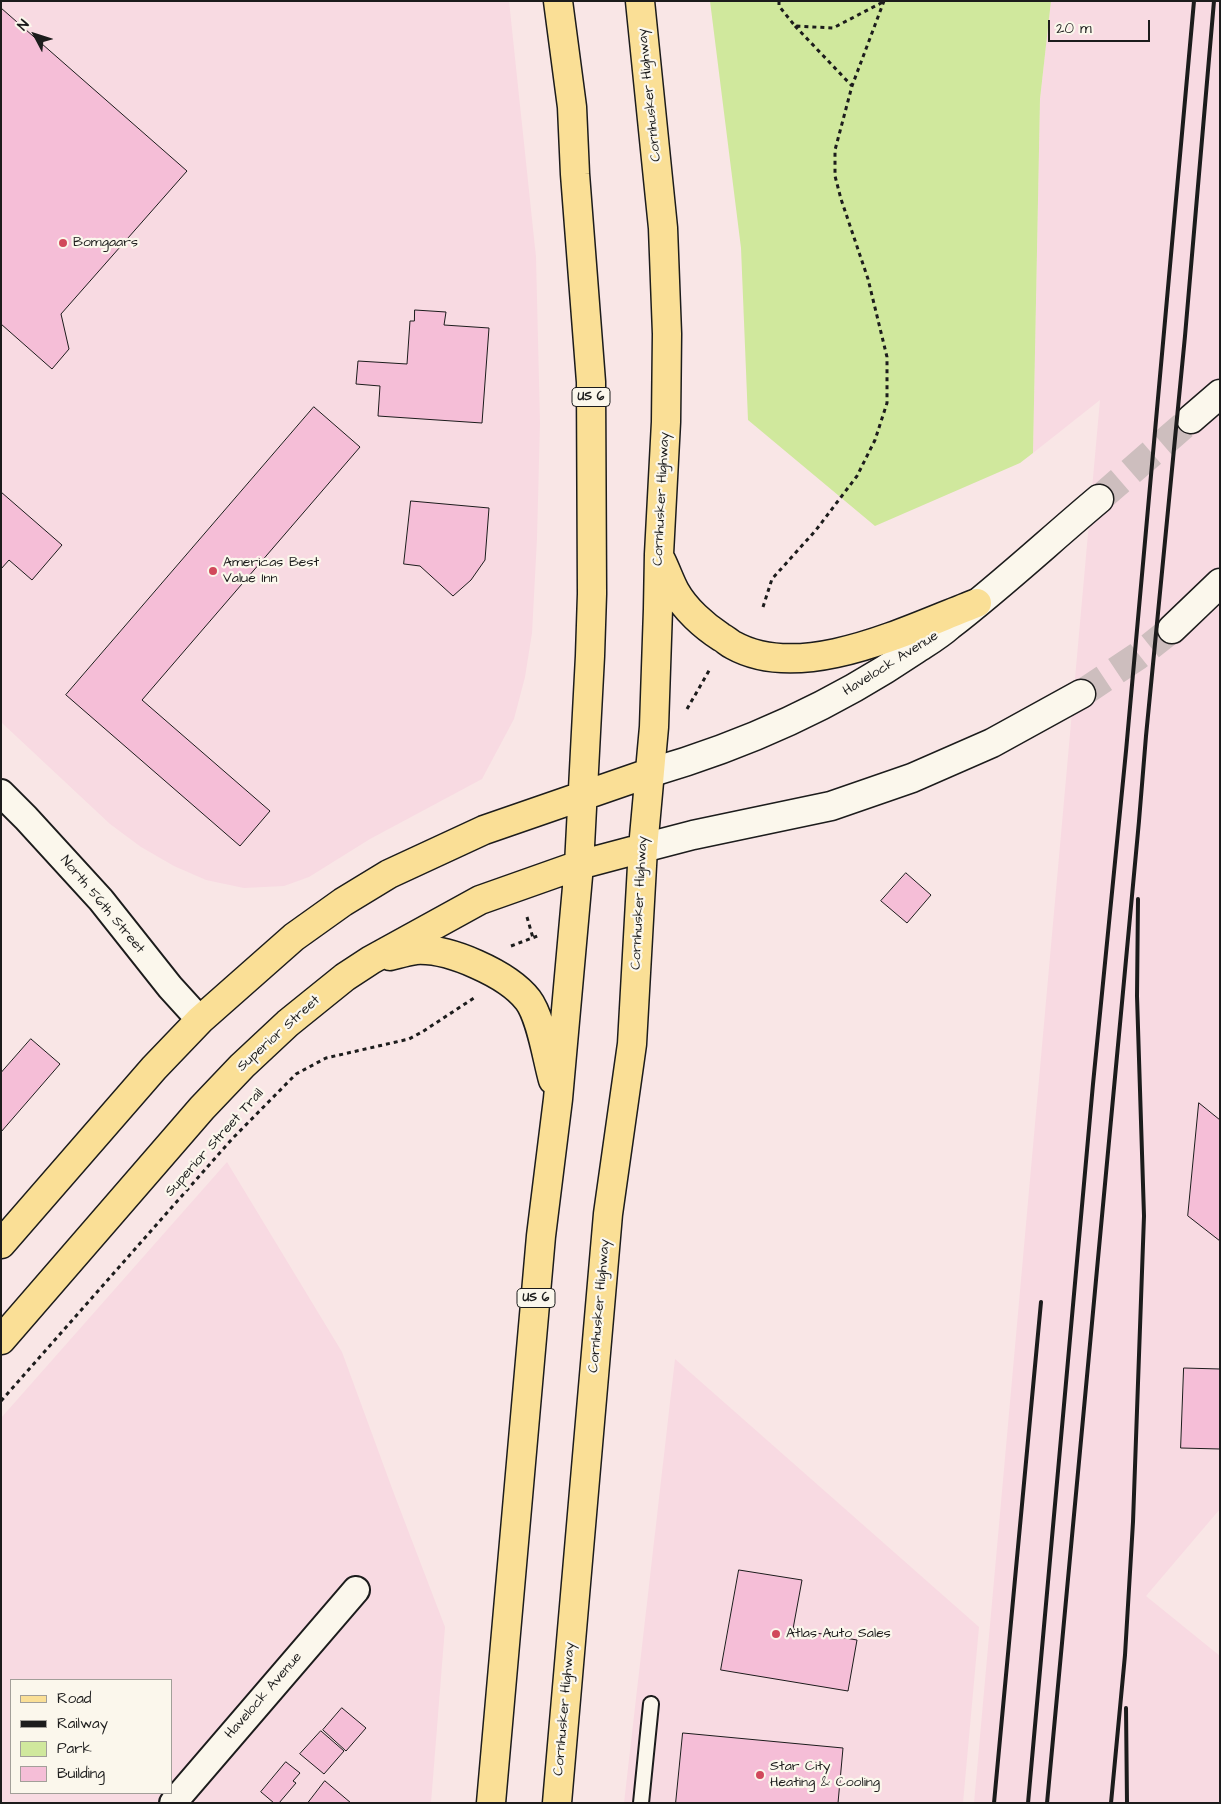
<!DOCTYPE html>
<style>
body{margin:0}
#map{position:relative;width:1221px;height:1804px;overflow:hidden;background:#f9e6e6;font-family:"Architects Daughter",sans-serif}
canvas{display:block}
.frame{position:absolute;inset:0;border:2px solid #1c1c1c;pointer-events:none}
.legend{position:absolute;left:10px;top:1679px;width:162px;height:115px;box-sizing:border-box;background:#fbf7ec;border:1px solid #a29f99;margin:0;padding:6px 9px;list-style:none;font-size:15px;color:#1c1c1c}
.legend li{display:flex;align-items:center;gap:10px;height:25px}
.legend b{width:25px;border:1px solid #a29f99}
.north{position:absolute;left:10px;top:10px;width:50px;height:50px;-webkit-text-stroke:4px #fbf7ec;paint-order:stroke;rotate:310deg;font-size:14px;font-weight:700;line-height:20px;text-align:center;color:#1c1c1c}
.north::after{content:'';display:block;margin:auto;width:18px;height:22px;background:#1c1c1c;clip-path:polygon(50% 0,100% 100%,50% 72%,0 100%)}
.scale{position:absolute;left:1048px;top:20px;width:102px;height:22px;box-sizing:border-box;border:2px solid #1c1c1c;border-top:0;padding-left:6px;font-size:15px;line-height:18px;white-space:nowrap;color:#1c1c1c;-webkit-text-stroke:4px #fbf7ec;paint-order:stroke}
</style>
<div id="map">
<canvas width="1221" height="1804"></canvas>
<div class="frame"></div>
<ul class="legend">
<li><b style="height:6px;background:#fadf96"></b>Road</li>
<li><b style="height:6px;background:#1c1c1c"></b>Railway</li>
<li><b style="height:14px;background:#d0e89d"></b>Park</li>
<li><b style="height:14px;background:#f5bed7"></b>Building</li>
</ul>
<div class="north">N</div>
<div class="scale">20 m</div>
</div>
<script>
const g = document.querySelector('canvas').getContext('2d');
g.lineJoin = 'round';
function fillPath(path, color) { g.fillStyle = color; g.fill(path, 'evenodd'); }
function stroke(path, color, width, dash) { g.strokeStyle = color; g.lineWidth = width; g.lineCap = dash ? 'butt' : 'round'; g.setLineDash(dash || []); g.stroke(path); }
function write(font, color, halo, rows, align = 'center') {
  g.font = font + ' "Architects Daughter",sans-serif'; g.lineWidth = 4.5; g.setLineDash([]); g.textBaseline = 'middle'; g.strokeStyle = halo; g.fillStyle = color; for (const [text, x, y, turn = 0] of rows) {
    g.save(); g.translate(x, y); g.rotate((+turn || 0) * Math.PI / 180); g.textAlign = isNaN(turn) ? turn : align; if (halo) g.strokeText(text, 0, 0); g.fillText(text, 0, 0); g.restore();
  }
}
const built = new Path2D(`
 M 1,1 L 509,1 L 536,257 L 540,423 L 537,538 L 532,633 L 525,677 L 514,719 L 482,779 L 370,839 L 309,877 L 284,886 L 244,888 L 206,880 L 174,866 L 141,847 L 110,824 L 1,722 Z
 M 1051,1 L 1220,1 L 1220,1509 L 1146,1596 L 1220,1656 L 1220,1803 L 974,1803 L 1100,400 L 1033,453 L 1040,99 Z
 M 227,1162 L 342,1352 L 393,1491 L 445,1627 L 431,1803 L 1,1803 L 1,1418 ZM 11,1680 L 171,1680 L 171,1793 L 11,1793 Z
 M 675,1359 L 979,1627 L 963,1803 L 624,1803 Z`);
const green = new Path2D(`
 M 710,1 L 1051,1 L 1040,99 L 1033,453 L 1020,463 L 875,526 L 748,420 L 741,248 Z`);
const building = new Path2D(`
 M 1,8 L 187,171 L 61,314 L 69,349 L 52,369 L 1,324 Z
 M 415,310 L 446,312 L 444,325 L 489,328 L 482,423 L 378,416 L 380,386 L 356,384 L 358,361 L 407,364 L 410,321 L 414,321 Z
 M 314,407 L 360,447 L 142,700 L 270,811 L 240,846 L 66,695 Z
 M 1,492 L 62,545 L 32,580 L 9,560 L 1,569 Z
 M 411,501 L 489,508 L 485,560 L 471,580 L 453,596 L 420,566 L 404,564 Z
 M 906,873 L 931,895 L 907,923 L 881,901 Z
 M 31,1039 L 60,1064 L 1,1132 L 1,1073 Z
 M 1199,1103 L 1220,1120 L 1220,1241 L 1188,1216 Z
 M 1184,1368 L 1220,1369 L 1220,1449 L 1181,1448 Z
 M 739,1570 L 802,1580 L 793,1629 L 857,1640 L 848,1691 L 721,1670 Z
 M 342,1708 L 366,1728 L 346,1751 L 323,1730 Z
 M 321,1731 L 344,1751 L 324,1774 L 300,1754 Z
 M 683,1733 L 843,1748 L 838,1803 L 676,1803 Z
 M 286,1762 L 300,1773 L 293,1781 L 296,1783 L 279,1803 L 274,1803 L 261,1792 Z
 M 325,1781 L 351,1803 L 308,1803 Z`);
const secondaryTunnel = new Path2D(`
 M 1099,499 L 1191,419
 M 1081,694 L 1138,656 L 1172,629`);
const path = new Path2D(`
 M 779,1 L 779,6 L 795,26 L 833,28 L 883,2
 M 795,26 L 852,86
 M 763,607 L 772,579 L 816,530 L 857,476 L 875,440 L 887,403 L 887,357 L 868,279 L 841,199 L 835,176 L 835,150 L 852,86 L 884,1
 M 687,709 L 710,669
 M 527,917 L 533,938
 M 511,946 L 540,935
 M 1,1401 L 232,1139 L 296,1074 L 326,1058 L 409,1039 L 422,1032 L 474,998`);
const service = new Path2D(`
 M 641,1803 L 651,1704`);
const minor = new Path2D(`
 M 1,793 L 26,818 L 101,900 L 170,987 L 200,1020
 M 173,1803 L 356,1590`);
const secondary = new Path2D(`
 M 1191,419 L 1220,394
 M 1172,629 L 1220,583
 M 649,773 C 743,746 834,705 915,650 C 927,642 939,635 949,626 C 1001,586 1049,541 1099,499
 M 643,848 L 693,835 L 831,806 L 912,778 L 992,743 L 1081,694`);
const primary = new Path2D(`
 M 661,560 C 666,570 670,582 675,591 C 685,609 704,626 721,637 C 725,639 729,643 733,645 C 803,684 910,628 977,603
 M 390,956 C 398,954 407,951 416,950 C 449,948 508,974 528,1000 C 541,1017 547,1059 553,1080
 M 1,1244 L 154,1068 L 200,1020 L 294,937 L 343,902 L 389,874 L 484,830 L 649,773
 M 1,1340 L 202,1108 L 242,1066 L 288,1023 L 345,977 L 371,960 L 480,900 L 579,865 L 643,848
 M 491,1803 L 541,1236 L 558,1099 L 579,865 L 590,656 L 592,594 L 591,382 L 575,174 L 572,107 L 558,1
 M 557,1803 L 608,1214 L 632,1044 L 643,848 L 654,727 L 658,609 L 659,554 L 666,422 L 667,334 L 663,228 L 640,1`);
const rail = new Path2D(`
 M 1126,1708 L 1127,1803
 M 994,1803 L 1041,1302
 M 1028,1803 L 1093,1084 L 1126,751 L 1194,1
 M 1047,1803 L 1139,821 L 1146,736 L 1185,336 L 1214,1
 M 1111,1803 L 1125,1655 L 1133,1522 L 1144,1216 L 1137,996 L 1138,899`);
const markers = [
 [63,243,5,"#d1495b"],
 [213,571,5,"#d1495b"],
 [776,1634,5,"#d1495b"],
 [760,1775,5,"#d1495b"]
];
const shields = [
 [591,397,38],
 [536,1298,38]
];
const shieldNames = [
 ["US 6",591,397],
 ["US 6",536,1298]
];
const streetNames = [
 ["Cornhusker Highway",650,95,-96],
 ["Cornhusker Highway",662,499,-87],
 ["Havelock Avenue",891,664,-32],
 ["Cornhusker Highway",640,903,-87],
 ["North 56th Street",102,905,50],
 ["Superior Street",279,1034,-42],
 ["Superior Street Trail",215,1143,-48],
 ["Cornhusker Highway",600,1306,-85],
 ["Havelock Avenue",264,1696,-49],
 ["Cornhusker Highway",565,1709,-85]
];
const poiNames = [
 ["Bomgaars",73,243],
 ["Americas Best",223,563],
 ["Value Inn",223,579],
 ["Atlas Auto Sales",786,1634],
 ["Star City",770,1767],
 ["Heating & Cooling",770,1783]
];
fillPath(built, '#f8dae2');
fillPath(green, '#d0e89d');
fillPath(building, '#f5bed7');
stroke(building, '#1c1c1c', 1);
stroke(secondaryTunnel, '#cdbebe', 28, [28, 14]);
stroke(service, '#1c1c1c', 18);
stroke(minor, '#1c1c1c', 30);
stroke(secondary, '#1c1c1c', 31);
stroke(primary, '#1c1c1c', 31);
stroke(path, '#1c1c1c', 3, [4, 4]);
stroke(service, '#fbf7ec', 14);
stroke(minor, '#fbf7ec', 26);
stroke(secondary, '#fbf7ec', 28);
stroke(primary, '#fadf96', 28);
stroke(rail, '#1c1c1c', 4);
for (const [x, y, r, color] of markers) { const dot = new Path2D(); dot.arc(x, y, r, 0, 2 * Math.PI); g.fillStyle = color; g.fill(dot); stroke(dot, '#fbf7ec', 2); }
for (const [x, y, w] of shields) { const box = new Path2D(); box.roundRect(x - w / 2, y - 9.5, w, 19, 4); g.fillStyle = '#fbf7ec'; g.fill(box); stroke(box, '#1c1c1c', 1); }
write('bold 12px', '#1c1c1c', null, shieldNames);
write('14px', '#1c1c1c', '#fbf7ec', streetNames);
write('14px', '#1c1c1c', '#fbf7ec', poiNames, 'left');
</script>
